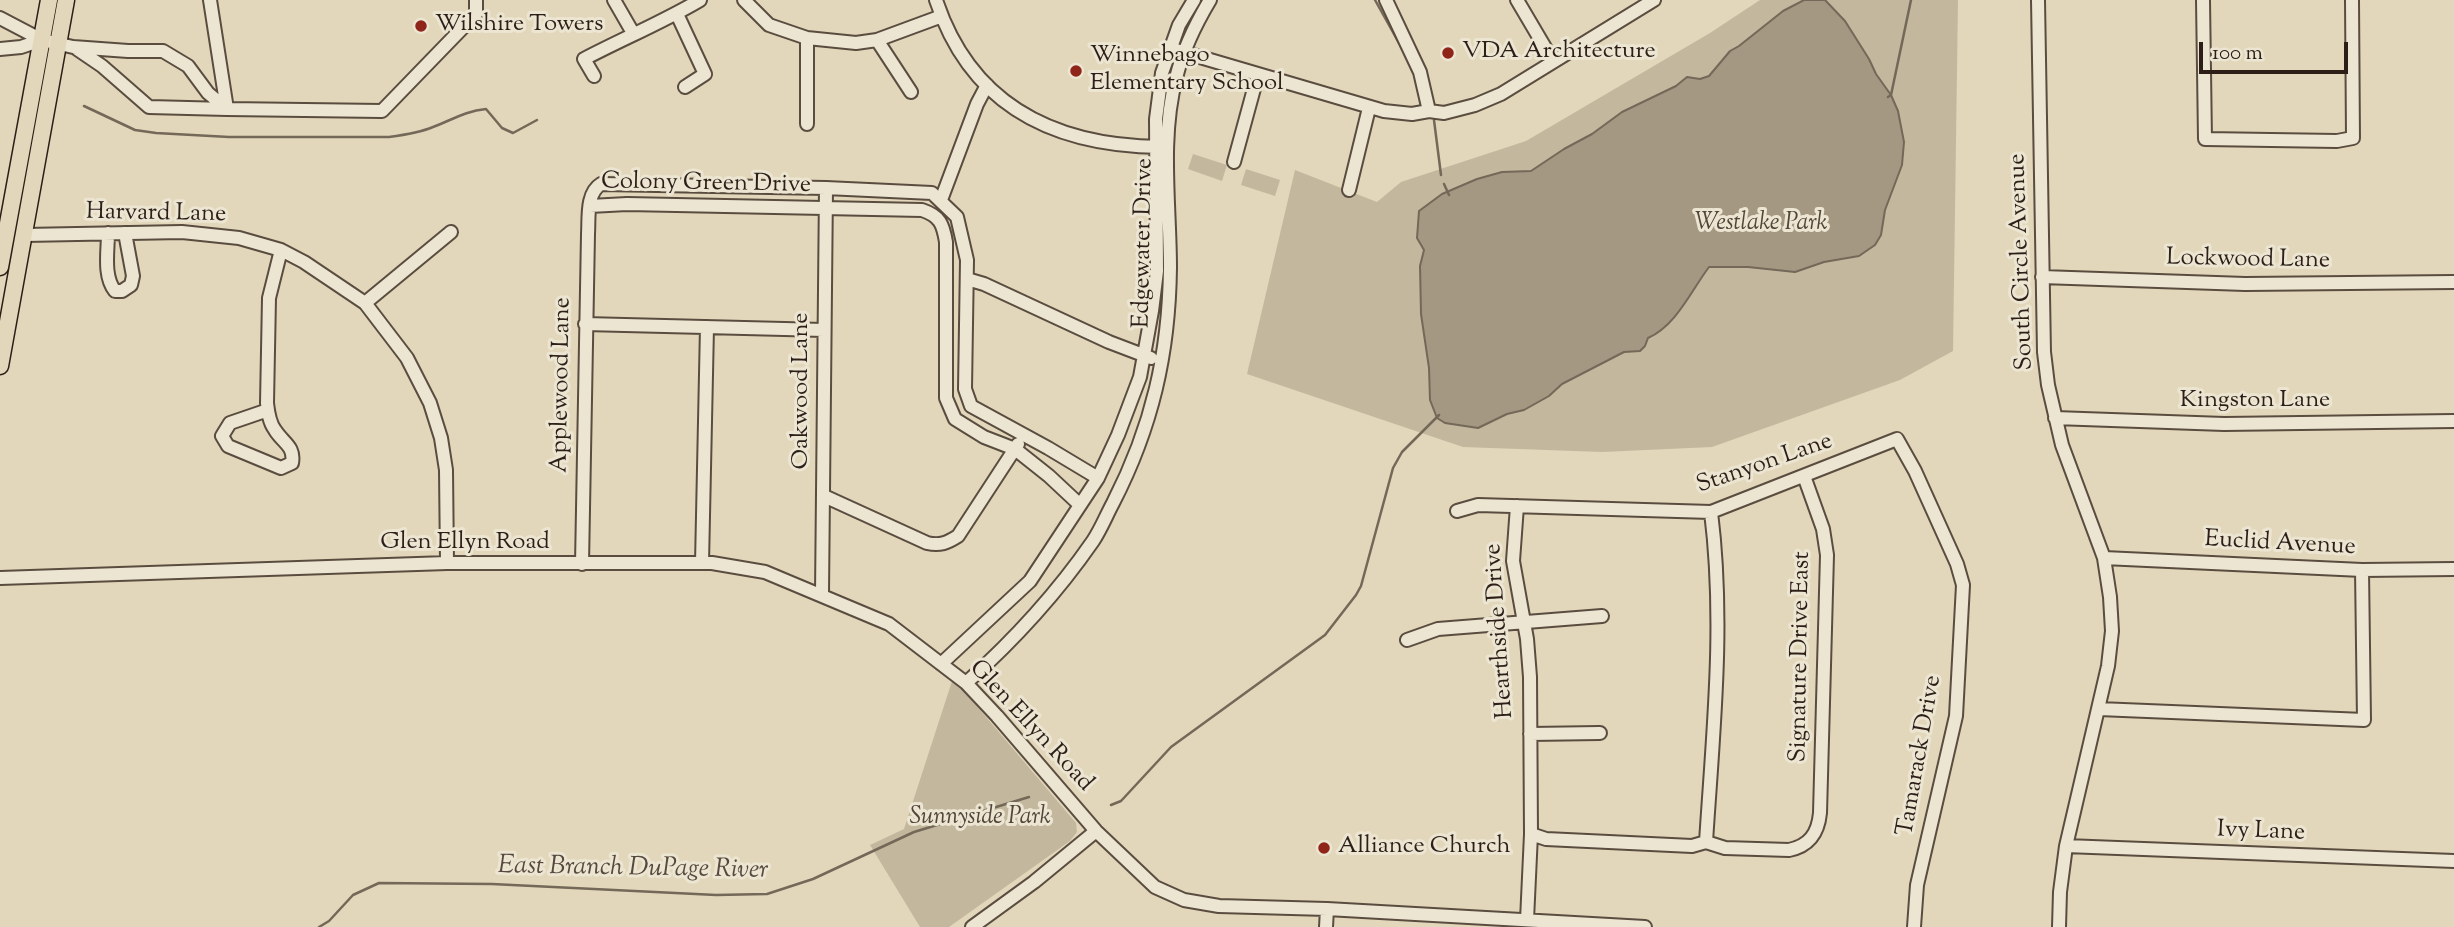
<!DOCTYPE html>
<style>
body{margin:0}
#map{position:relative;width:2454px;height:927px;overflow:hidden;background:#e2d7ba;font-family:"Sorts Mill Goudy",serif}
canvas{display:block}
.scale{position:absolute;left:2199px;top:42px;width:149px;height:32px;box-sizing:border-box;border:4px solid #2d1f18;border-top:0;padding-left:9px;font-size:21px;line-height:24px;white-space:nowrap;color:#2d1f18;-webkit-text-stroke:5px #ece5d2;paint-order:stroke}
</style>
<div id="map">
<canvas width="2454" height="927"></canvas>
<div class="scale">100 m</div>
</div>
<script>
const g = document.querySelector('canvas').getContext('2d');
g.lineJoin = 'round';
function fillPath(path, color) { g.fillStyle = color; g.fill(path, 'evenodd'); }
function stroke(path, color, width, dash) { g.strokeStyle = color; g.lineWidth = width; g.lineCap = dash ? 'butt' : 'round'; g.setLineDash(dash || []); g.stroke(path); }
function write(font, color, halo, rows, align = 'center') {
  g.font = font + ' "Sorts Mill Goudy",serif'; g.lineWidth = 6; g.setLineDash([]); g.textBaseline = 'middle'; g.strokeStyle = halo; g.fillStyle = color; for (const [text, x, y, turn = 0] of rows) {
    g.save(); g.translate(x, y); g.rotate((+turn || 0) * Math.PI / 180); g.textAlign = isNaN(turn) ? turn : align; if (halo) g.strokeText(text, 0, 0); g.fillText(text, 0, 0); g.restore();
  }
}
const green = new Path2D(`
 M 1760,0 L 1958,0 L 1953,351 L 1900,380 L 1712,447 L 1602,452 L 1463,447 L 1247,374 L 1295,170 L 1377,202 L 1401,182 L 1526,141 L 1710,33 Z
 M 1193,154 L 1227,165 L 1222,181 L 1188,169 Z
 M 1246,169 L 1280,180 L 1275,196 L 1241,185 Z
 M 953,678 L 1076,823 L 1077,832 L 1070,841 L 949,927 L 920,927 L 870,845 L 904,829 Z`);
const water = new Path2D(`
 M 1804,0 L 1825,0 L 1845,21 L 1869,59 L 1876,74 L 1891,95 L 1898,111 L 1904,142 L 1902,165 L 1885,210 L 1881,235 L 1875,245 L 1859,256 L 1824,262 L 1795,272 L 1748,267 L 1709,267 C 1691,291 1676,326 1648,338 L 1645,346 L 1640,351 L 1624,352 L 1562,384 L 1549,396 L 1524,410 L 1507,414 L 1478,428 L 1445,423 L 1437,418 L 1430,400 L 1429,368 L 1421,314 L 1420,266 L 1424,250 L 1417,238 L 1419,211 L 1442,194 L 1477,179 L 1502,172 L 1531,171 L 1564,149 L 1592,134 L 1622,112 L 1676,86 L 1687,77 L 1700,79 L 1709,76 L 1730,51 L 1739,46 L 1783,11 Z`);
const stream = new Path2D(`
 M 1375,0 L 1404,52
 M 1888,97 L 1891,95 L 1911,0
 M 84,106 L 135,130 L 156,133 L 229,137 L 389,137 C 404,135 419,133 433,127 C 452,120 465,111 486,109 L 502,128 L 513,133 L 537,120
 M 1434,120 L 1441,175
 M 1444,184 L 1449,195
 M 1111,805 L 1121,801 L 1171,747 L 1325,635 L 1356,595 L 1361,586 L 1393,468 L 1402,452 L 1439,415
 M 319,927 L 329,921 L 353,895 L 379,883 L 492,884 L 716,895 L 767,894 L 813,879 L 914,832 L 1029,797`);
const minor = new Path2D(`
 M 210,0 L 227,109 L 382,111 L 476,14 L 476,0
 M 614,0 L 633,33
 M 744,0 L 769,25 L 807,38 L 856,43 L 877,40 L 942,16
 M 936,0 C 971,106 1055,146 1161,147
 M 1386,0 L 1420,72 L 1429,111
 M 1517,0 L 1553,61
 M 2038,0 L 2044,352 L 2048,385 L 2062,445 L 2104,558 L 2110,597 L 2112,631 L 2108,666 L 2066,846 L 2060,892 L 2059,927
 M 2203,0 L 2205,139 L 2337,141 L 2353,138 L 2352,0
 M 677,14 L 705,74 L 685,87
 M 0,18 L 42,40 L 73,47 L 128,51 L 163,51 L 188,66 L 208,93 L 227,109
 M 807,38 L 807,124
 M 877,40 L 911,92
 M 0,49 L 21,47 L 42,40
 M 77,49 L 102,66 L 149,107 L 227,109
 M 1176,50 L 1384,111 L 1412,114 L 1429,111 L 1444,113 L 1475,105 L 1501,94 L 1654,0
 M 594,76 L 584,59 C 622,39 663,22 700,0
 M 1234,162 L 1258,74
 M 1349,190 L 1369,108
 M 941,200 L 977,104 L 987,85
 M 590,206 L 627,204 L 922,210 C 940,216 943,224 946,242 L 946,398 L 955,419 L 984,437 L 1015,449 L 1049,476 L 1080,505
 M 108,233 C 108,251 103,276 115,291 L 122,291 L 131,285 L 133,276 L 125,233
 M 25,235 L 182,232 L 239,238 L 281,250 L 304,262 L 365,303 L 407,358 L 430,403 L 441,438 L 446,470 L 447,563
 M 2042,277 L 2245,284 L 2454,282
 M 967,279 L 984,284 L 1109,342 L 1151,358
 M 365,303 L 451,232
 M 585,324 L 824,330
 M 268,410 L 230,423 L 222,436 L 228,446 L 281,468 L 292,463 C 295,446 283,443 275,430 C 269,422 268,412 267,403 L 269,298 L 281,250
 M 2055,418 L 2224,424 L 2454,421
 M 824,496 L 927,543 C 940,546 947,543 958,536 L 1018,444
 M 1517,506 L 1513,561 L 1527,639 L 1530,677 L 1531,834 L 1527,920
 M 1457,511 L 1478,505 L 1711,512 L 1897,439 L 1915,471 L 1957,564 L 1963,585 L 1956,716 L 1917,885 L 1914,927
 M 2104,558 L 2362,570 L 2454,569
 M 702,563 L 707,327
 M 582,564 L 588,234 C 589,218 586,193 601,184 L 826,188 L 932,193 L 957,217 L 967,260 L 965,389 L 971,406 L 1048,448 L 1098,478
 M 0,578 L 447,563 L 712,563 L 765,572 L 889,624 L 966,683 L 997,716 L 1096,831 L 1155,887 L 1184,900 L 1219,906 L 1327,909 L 1645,927
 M 822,594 L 826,188
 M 1407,640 L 1438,629 L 1602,616
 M 941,664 L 1030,581 L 1098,478 L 1118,435 L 1140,377 L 1152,311 L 1157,271 L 1156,119 L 1162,73 L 1179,25 L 1194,0
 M 966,683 C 1013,641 1057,593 1093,541 C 1101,529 1106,516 1113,503 C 1152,427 1169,354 1170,268 C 1170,206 1160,139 1176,78 C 1183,50 1195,25 1210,0
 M 2099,709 L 2364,720 L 2362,570
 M 1530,734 L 1600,733
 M 1531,834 L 1546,839 L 1692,846 L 1706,842 L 1725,848 L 1789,850 C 1809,846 1818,834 1820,813 L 1827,555 L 1823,529 L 1804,476
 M 1706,842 C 1713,732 1725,623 1711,512
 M 2066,846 L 2454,861
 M 972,927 L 1034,882 L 1096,831
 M 1326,927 L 1327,909`);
const major = new Path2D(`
 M 0,267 L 49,0
 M 0,366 L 66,0`);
const markers = [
 [421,26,7,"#8f2418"],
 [1448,53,7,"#8f2418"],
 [1076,71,7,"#8f2418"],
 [1324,848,7,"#8f2418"]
];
const poiNames = [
 ["Wilshire Towers",435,26],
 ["VDA Architecture",1462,53],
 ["Winnebago",1090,57],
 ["Elementary School",1090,85],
 ["Alliance Church",1338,848]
];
const streetNames = [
 ["Colony Green Drive",706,185,1],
 ["Harvard Lane",156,215,1],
 ["Edgewater Drive",1145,243,-89],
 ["Lockwood Lane",2248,261,1],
 ["South Circle Avenue",2023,262,-92],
 ["Applewood Lane",563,385,-89],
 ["Oakwood Lane",803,391,-90],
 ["Kingston Lane",2255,402],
 ["Stanyon Lane",1765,465,-19],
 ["Glen Ellyn Road",465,544],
 ["Euclid Avenue",2280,545,3],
 ["Hearthside Drive",1501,631,-94],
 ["Signature Drive East",1802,657,-89],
 ["Glen Ellyn Road",1030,727,47],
 ["Tamarack Drive",1921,756,-80],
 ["Ivy Lane",2261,833,2]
];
const parkNames = [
 ["Westlake Park",1761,225],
 ["Sunnyside Park",980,819]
];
const waterNames = [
 ["East Branch DuPage River",633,870,1]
];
fillPath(green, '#c3b89e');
fillPath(water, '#a49883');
stroke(water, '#746858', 2);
stroke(stream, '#746858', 2.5);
stroke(minor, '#5a4d40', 16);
stroke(major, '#2d1f18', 19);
stroke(minor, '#ece5d2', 12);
stroke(major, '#e2d7ba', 16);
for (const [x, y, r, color] of markers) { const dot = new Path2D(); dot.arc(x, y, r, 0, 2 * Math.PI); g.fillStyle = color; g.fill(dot); stroke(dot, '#ece5d2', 2.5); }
write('24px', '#2d1f18', '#ece5d2', poiNames, 'left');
write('24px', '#2d1f18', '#ece5d2', streetNames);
write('italic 24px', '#52453a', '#ece5d2', parkNames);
write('italic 26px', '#57493d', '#ece5d2', waterNames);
</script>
